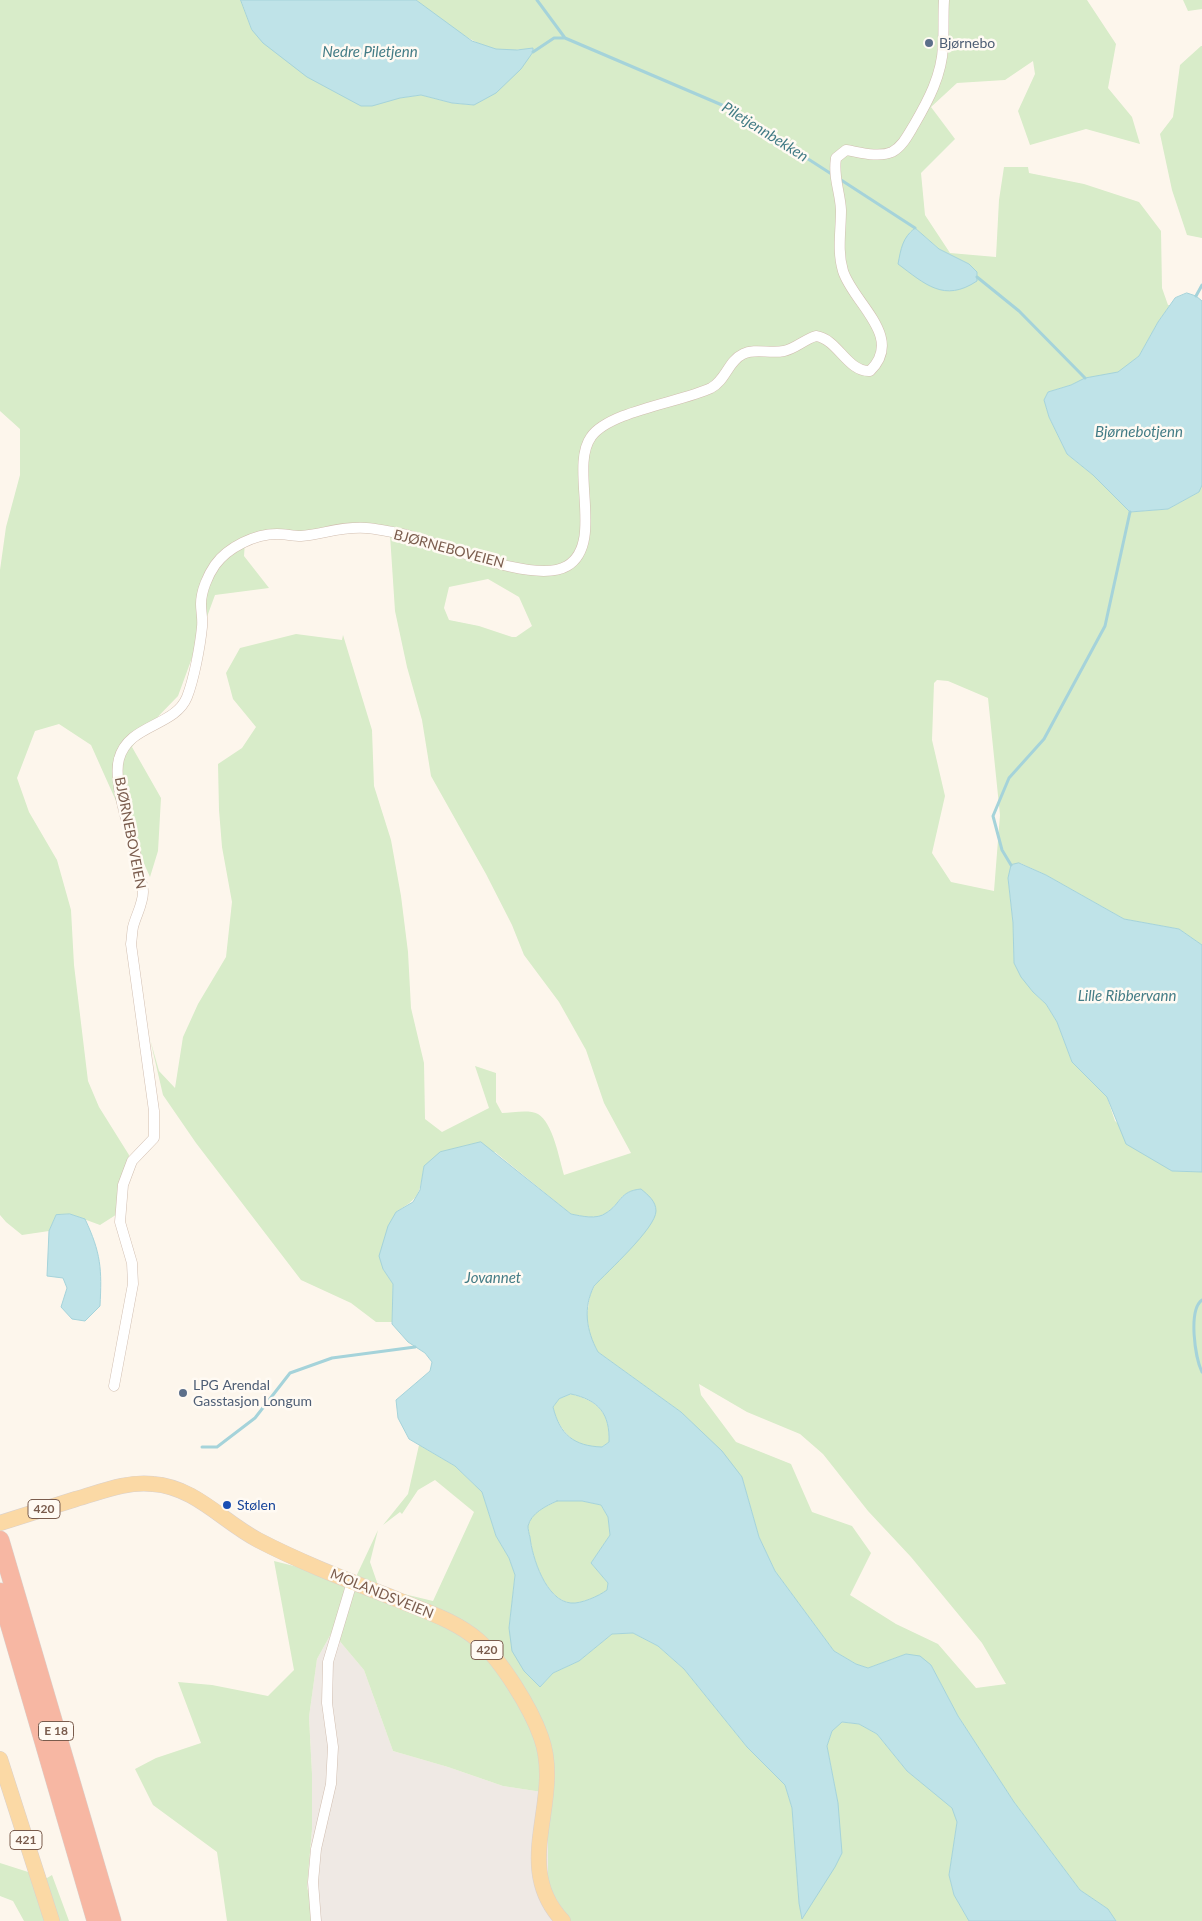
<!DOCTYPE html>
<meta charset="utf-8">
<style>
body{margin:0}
canvas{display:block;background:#fdf6ec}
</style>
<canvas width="1202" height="1921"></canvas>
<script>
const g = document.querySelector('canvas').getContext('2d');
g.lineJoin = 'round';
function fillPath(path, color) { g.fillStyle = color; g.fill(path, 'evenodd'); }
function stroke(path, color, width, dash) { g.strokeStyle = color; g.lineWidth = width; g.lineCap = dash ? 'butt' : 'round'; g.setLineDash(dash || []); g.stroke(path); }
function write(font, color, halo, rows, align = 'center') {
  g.font = font + ' Lato,sans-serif'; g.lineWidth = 5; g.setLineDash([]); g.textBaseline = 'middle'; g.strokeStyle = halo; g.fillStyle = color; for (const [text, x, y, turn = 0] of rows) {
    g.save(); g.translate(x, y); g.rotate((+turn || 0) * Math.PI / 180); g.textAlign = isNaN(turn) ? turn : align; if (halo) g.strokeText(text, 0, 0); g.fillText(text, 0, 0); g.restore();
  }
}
const industrial = new Path2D(`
 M 332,1632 L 364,1670 L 393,1751 L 448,1767 L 503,1786 L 542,1792 L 569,1921 L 317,1921 L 307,1887 L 312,1829 L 312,1774 L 309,1717 L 317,1659 Z`);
const green = new Path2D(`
 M 0,0 L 241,0 L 252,30 L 400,98 L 421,95 L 452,103 L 474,105 L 520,49 C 484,59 443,20 416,0 L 1087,0 L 1116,44 L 1108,88 L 1132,117 L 1140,144 L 1086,129 L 1030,145 L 1018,111 L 1035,74 L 1033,61 L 1005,80 L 957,83 L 931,107 L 955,139 L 921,173 L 925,215 L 950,253 L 996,257 L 999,200 L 1004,167 L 1028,167 L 1029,173 L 1084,184 L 1139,202 L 1161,231 L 1162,288 L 1168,305 L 1170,305 L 1158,322 L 1139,356 L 1118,373 L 1086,378 L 1071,385 L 1048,392 L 1044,400 L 1049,417 L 1067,454 L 1093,475 L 1130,512 L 1168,509 L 1199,492 L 1202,485 L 1202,945 L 1179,929 L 1124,919 L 1046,875 L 1020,863 L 1008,878 L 1013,923 L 1014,963 L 1033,992 L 1046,1004 L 1057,1022 L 1072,1062 L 1107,1097 L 1115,1121 L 1172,1171 L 1202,1172 L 1202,1921 L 1116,1921 L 1108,1909 L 1080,1890 L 1014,1802 L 958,1716 L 931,1665 L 906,1654 L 868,1668 L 856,1664 L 834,1651 L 775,1571 L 759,1537 L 742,1477 L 681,1412 L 598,1352 L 590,1337 L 587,1316 L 590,1295 L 642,1189 C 618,1191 621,1204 606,1213 C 597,1220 581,1216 571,1214 L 495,1152 L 424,1166 C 419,1194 421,1197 396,1212 L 383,1269 L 393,1284 L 392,1322 L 376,1322 L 351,1303 L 301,1280 L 196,1143 L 163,1095 L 150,1039 L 159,1071 L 175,1088 L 183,1037 L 198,1004 L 226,957 L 232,902 L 222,847 L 219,810 L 218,764 L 242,748 L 256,727 L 233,699 L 226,673 L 240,648 L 296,634 L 342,640 L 343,635 L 372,730 L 374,786 L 391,840 L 401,896 L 408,952 L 411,1008 L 424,1063 L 425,1119 L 442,1132 L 489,1108 L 475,1066 L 496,1073 L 496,1102 L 502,1113 C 512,1113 528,1109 538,1114 C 553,1123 559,1158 564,1175 L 631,1153 L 604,1103 L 586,1050 L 559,1002 L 524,955 L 512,925 L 486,874 L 431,776 L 422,720 L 407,667 L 395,611 L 390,535 L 352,528 L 245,542 L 244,556 L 269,588 L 215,595 L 178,696 L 145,730 L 132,747 L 161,798 L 158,851 L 150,877 L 91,745 L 59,724 L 35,731 L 17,778 L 29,812 L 57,860 L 71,910 L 74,965 L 88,1081 L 99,1107 L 129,1155 L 122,1211 L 100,1225 L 70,1214 L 56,1215 L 49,1231 L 22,1235 L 6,1222 L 0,1215 L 0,570 L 6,527 L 20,475 L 20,429 L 0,411 ZM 915,228 L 939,249 L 969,264 L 977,272 L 977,281 L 909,233 ZM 488,579 L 519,597 L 532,626 L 516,637 L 512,637 L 479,626 L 449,620 L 444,608 L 449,587 ZM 937,680 L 948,681 L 988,698 L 1000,815 L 994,891 L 951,882 L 932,853 L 945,796 L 932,740 L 934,683 ZM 699,1384 L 747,1412 L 800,1434 L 823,1454 L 868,1511 L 911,1557 L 982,1643 L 1006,1684 L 976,1688 L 938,1644 L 896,1624 L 850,1595 L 871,1553 L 852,1526 L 812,1512 L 791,1464 L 736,1442 L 701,1395 Z
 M 1183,0 L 1202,0 L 1202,9 L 1188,11 Z
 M 1201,46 L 1202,46 L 1202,238 L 1187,235 L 1172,190 L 1160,134 L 1173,117 L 1180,65 Z
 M 571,1394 C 599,1401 610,1414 609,1442 L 602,1447 C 597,1447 591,1448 586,1446 C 568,1441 557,1424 553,1407 L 559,1399 Z
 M 419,1445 L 455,1466 L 482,1492 L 496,1536 L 509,1558 L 515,1575 L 509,1628 L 524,1671 L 540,1687 L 553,1673 L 579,1661 L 612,1634 L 633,1633 L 658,1646 L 684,1669 L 747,1747 L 785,1785 L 792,1808 L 799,1903 L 802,1918 L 817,1894 L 838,1803 L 827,1746 L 832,1731 L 841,1722 L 859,1724 L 877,1734 L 907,1771 L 953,1808 L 957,1822 L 949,1875 L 954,1895 L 969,1921 L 569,1921 L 548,1884 L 548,1827 L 542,1792 L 503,1786 L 448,1767 L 393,1751 L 364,1670 L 332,1632 L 317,1659 L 309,1717 L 312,1774 L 312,1829 L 307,1887 L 317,1921 L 227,1921 L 217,1852 L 153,1805 L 135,1769 L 156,1758 L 201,1743 L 178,1682 L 212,1685 L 268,1696 L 294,1670 L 274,1561 L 354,1581 L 378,1530 L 370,1562 L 379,1588 L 433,1601 L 474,1512 L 435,1480 L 418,1490 L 402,1514 L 400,1512 L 383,1525 L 408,1494 Z
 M 557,1501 L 582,1501 L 601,1505 L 608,1517 L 610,1535 L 591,1563 L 608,1583 L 607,1591 C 598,1596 581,1604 571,1603 C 546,1600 532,1557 530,1537 C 529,1534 528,1529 528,1526 C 531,1512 546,1507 557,1501 Z
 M 0,1863 L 47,1878 L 52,1875 L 69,1921 L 24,1921 L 13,1901 L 0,1896 Z`);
const water = new Path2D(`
 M 241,0 L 416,0 L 472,41 L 496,49 L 517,50 L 533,48 L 533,52 L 521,69 L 496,93 L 474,105 L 452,103 L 421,95 L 400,98 L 372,106 L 361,106 L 307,77 L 263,43 L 252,30 Z
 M 915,228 L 939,249 L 969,264 L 977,272 L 977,281 C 944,303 925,284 898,264 C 901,249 902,238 915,228 Z
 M 1187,293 L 1196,296 L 1202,301 L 1202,485 L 1199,492 L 1168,509 L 1130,512 L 1093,475 L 1067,454 L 1049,417 L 1044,400 L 1048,392 L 1071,385 L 1085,378 L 1118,372 L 1139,356 L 1158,322 L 1175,298 Z
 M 1019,863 L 1046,875 L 1124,919 L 1179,929 L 1202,945 L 1202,1172 L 1172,1171 L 1126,1144 L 1107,1097 L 1072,1062 L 1057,1022 L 1046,1004 L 1033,992 L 1021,977 L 1014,963 L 1013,923 L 1008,878 L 1011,865 Z
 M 481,1142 L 571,1214 C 581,1216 597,1220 606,1213 C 621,1204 619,1191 641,1189 C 648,1195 656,1201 656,1211 C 656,1228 607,1272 594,1286 C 583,1308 586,1330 598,1352 L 681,1412 L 722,1451 L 742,1477 L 759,1537 L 775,1571 L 834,1651 L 856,1664 L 868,1668 L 906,1654 L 920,1656 L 931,1665 L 958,1716 L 1014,1802 L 1080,1890 L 1108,1909 L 1116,1921 L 969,1921 L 954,1895 L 949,1875 L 957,1822 L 952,1808 L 907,1771 L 877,1734 L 859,1724 L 842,1722 L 832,1731 L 827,1746 L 838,1803 L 842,1853 L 835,1867 L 802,1919 L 799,1903 L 792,1808 L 785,1785 L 747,1747 L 684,1669 L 658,1646 L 633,1633 L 612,1634 L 579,1661 L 553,1673 L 540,1687 L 524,1671 L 512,1651 L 509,1628 L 515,1575 L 509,1558 L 496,1536 L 482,1492 L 455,1466 L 409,1439 L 398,1418 L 396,1400 L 430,1371 L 432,1362 L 425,1353 L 408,1342 L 392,1324 L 393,1284 L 383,1269 L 379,1256 L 388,1226 L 396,1212 L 413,1202 L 420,1190 L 424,1166 L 440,1152 ZM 571,1394 C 599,1400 610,1414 609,1442 L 602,1447 C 574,1446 560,1435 553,1407 L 559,1399 ZM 557,1501 L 582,1501 L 601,1505 L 608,1517 L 610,1535 L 591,1563 L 608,1583 L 607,1590 C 599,1596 581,1604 571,1603 C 546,1601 532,1557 530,1537 C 529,1534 528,1529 528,1526 C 531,1513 546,1506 557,1501 Z
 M 70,1214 L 85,1219 C 101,1253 102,1269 100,1306 L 85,1321 L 72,1319 L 61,1307 L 67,1288 L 63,1278 L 47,1276 L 49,1231 L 56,1215 Z`);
const stream = new Path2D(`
 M 537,0 L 565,38 L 729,108 L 833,175
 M 533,52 L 554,38 L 565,38
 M 838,178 L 915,228
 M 977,277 L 1019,311 L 1085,378
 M 1196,296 L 1202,285
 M 1011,865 L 1002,850 L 993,816 L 1009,778 L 1044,739 L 1105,626 L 1130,512
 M 1202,1300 C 1188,1310 1195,1358 1202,1372
 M 202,1447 L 217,1447 L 255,1418 L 290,1373 L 332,1358 L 415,1347`);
const minor = new Path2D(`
 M 114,1386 L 133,1284 L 132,1263 L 120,1222 L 123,1185 L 132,1161 L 154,1138 L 154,1111 L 131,944 C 132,938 132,932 133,927 C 136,915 143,904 143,892 C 143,887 141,880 140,875 C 135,845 124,818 119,788 C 118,778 116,769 119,759 C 128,724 175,727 187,697 C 194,679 200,647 202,627 C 203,619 201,612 201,604 C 201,591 208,575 215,565 C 228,547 255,534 277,534 C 285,534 293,536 301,536 C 323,534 343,526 366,528 C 379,529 393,532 407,535 C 442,544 535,585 567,566 C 605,544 569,467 591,437 C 609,411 682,402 711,388 C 726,380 728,361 743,354 C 755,348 770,354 784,351 C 795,349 805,339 816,336 C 838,339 847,372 870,371 C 905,337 853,303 843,271 C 837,251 841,231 841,210 C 840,191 833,178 836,158 L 846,150 C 859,152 878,158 892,152 C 902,147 908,135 914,125 C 928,101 942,75 943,46 C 944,31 943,16 944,0
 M 316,1921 L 313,1882 L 316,1849 L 331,1784 L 333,1747 L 327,1703 L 328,1662 L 352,1582`);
const primary = new Path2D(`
 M 0,1523 C 25,1515 51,1507 76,1499 C 101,1492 126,1481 153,1484 C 195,1487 222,1521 258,1540 C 302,1563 350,1581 396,1599 C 424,1611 455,1620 478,1640 C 501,1660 531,1708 541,1737 C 564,1801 510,1865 563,1921
 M 0,1759 L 52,1921`);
const motorway = new Path2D(`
 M 0,1540 L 112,1921
 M 0,1592 L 96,1921`);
const markers = [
 [929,43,5,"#5c6f8a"],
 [183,1393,5,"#5c6f8a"],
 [227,1505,5,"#1a4fb4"]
];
const shields = [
 [44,1509,32],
 [487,1650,32],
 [56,1731,35],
 [26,1840,32]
];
const shieldNames = [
 ["420",44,1509],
 ["420",487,1650],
 ["E 18",56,1731],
 ["421",26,1840]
];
const serviceNames = [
 ["Bjørnebo",939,43],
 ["LPG Arendal",193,1385],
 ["Gasstasjon Longum",193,1401]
];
const streetNames = [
 ["BJØRNEBOVEIEN",449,549,15],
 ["BJØRNEBOVEIEN",130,833,79],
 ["MOLANDSVEIEN",382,1594,22]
];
const transitNames = [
 ["Stølen",237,1505]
];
const waterNames = [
 ["Nedre Piletjenn",370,52],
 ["Piletjennbekken",765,132,32],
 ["Bjørnebotjenn",1139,432],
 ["Lille Ribbervann",1127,996],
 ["Jovannet",493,1278]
];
fillPath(industrial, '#efe9e4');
fillPath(green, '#d8ecc9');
fillPath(water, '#bfe3e8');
stroke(water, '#a5d3da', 1);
stroke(stream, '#a5d3da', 3);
stroke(minor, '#d1beb0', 11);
stroke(primary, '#dad1cd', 16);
stroke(motorway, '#dad1cd', 19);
stroke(minor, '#fff', 10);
stroke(primary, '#fbd9a5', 15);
stroke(motorway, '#f7b7a3', 18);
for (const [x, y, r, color] of markers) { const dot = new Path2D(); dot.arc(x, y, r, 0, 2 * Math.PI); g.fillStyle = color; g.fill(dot); stroke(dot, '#fffaf3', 2); }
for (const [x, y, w] of shields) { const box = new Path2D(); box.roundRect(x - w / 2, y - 9.5, w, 19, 4); g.fillStyle = '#fffaf3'; g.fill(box); stroke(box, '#7a5c4d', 1); }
write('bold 12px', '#7a5c4d', null, shieldNames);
write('14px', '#4e5e75', '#fffaf3', serviceNames, 'left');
write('14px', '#7a5c4d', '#fffaf3', streetNames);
write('14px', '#164399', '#fffaf3', transitNames, 'left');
write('italic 15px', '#437c86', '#fffaf3', waterNames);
</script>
